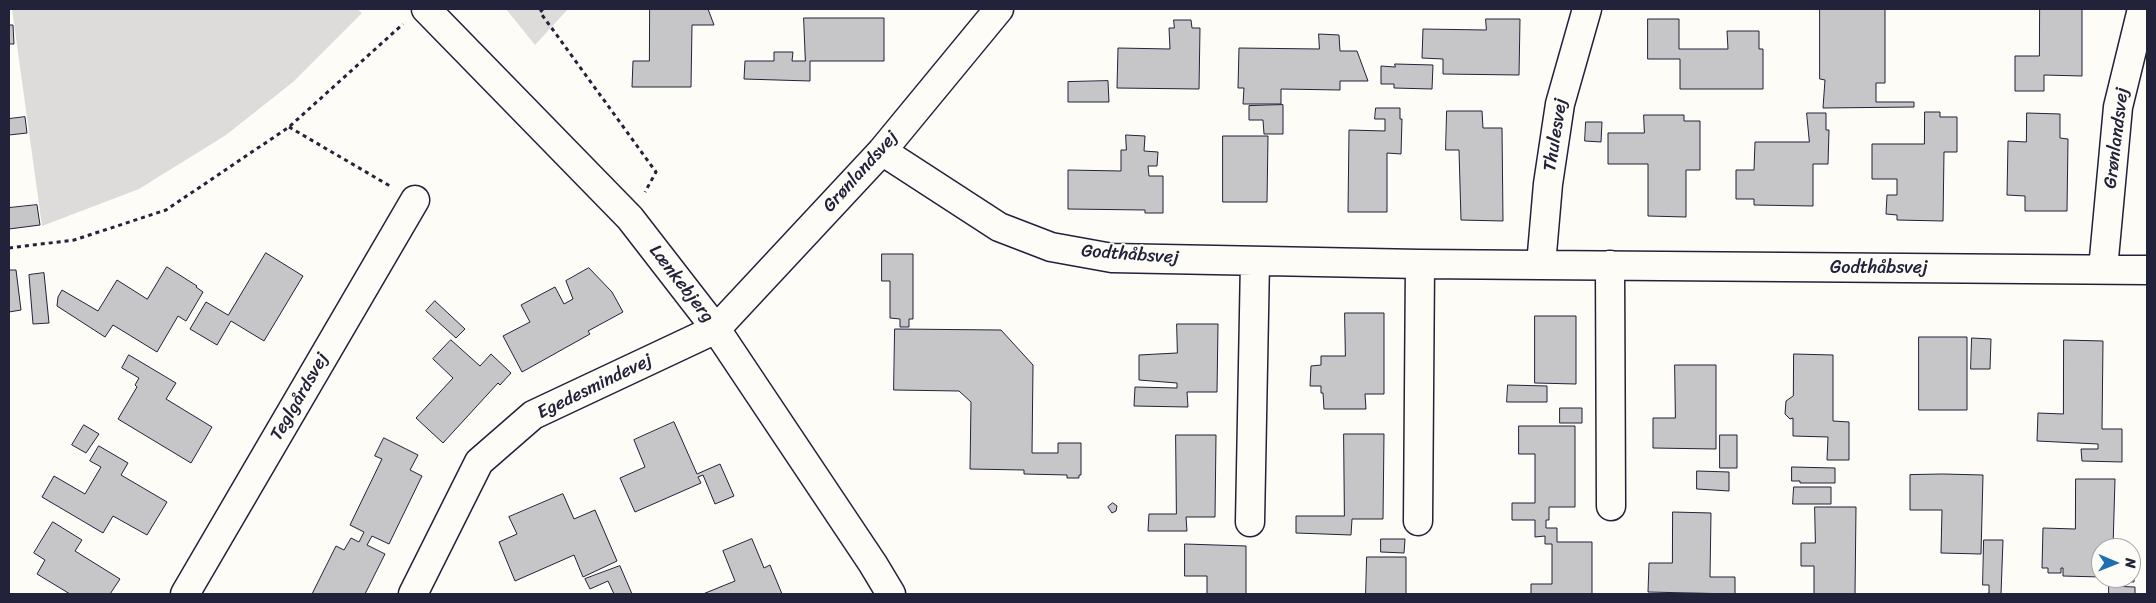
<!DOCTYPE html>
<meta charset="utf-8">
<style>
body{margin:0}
#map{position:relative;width:2156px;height:603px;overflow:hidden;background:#fdfcf7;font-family:Sriracha,sans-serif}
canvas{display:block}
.frame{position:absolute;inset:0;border:10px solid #22223b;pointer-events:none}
.north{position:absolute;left:2091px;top:538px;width:50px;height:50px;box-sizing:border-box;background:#fdfcf7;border:1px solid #a5a5ac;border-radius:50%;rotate:91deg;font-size:14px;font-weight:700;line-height:20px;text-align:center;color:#22223b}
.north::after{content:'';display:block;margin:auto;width:18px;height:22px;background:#1f6fb2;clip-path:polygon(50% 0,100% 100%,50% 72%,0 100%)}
</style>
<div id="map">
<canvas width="2156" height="603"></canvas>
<div class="frame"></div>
<div class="north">N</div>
</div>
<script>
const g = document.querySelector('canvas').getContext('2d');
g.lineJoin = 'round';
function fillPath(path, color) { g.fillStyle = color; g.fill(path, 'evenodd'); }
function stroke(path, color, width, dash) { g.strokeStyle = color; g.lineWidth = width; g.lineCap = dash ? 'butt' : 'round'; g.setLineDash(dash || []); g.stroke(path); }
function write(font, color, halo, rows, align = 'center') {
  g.font = font + ' Sriracha,sans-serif'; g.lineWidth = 4; g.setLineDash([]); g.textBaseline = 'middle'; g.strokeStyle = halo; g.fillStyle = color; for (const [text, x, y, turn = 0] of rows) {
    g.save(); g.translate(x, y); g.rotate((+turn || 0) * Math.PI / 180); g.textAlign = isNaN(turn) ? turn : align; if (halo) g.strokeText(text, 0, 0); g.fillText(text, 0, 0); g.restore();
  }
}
const green = new Path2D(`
 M 12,9 L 357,9 L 362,13 L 293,82 L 226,135 L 139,189 L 42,226 Z
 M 506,9 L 568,9 L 535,45 Z`);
const building = new Path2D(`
 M 650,9 L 708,9 L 714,25 L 692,25 L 691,87 L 632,87 L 633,61 L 649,61 Z
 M 1820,9 L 1885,9 L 1885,83 L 1876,83 L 1876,102 L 1914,102 L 1914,107 L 1823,108 L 1825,80 L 1820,79 Z
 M 2040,9 L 2082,9 L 2082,76 L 2044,75 L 2044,91 L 2015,91 L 2015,56 L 2039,56 Z
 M 804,18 L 884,18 L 884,61 L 810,61 L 810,81 L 744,79 L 745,61 L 774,61 L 774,52 L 793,52 L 792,61 L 805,61 Z
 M 1486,19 L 1520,19 L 1519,75 L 1443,74 L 1443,59 L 1422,58 L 1423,29 L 1486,30 Z
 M 1648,19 L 1679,19 L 1679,49 L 1728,49 L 1727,31 L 1759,31 L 1759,49 L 1763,49 L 1763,89 L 1680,89 L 1680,59 L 1648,59 Z
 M 1174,20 L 1191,20 L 1192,28 L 1200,28 L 1199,89 L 1117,88 L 1118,48 L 1170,49 L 1169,28 L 1174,28 Z
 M 9,25 L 13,25 L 14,44 L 9,44 Z
 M 1319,34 L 1339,35 L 1340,51 L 1357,51 L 1368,81 L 1340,81 L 1340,90 L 1281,89 L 1281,104 L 1243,104 L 1244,88 L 1238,88 L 1239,48 L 1319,49 Z
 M 1395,64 L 1433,65 L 1432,89 L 1394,88 L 1394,84 L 1381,84 L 1381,66 L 1395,67 Z
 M 1108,81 L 1109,102 L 1068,102 L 1068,82 Z
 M 1283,105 L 1283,134 L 1264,134 L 1263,120 L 1249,120 L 1249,106 Z
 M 1376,108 L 1400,108 L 1400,119 L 1402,119 L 1401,154 L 1387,153 L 1387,212 L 1348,212 L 1349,130 L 1385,131 L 1385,119 L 1375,119 Z
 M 1447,111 L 1482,111 L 1483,128 L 1502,128 L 1503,221 L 1461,220 L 1459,150 L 1446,150 Z
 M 1925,112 L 1940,112 L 1940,117 L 1957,117 L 1957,152 L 1944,152 L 1943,221 L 1897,220 L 1897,215 L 1886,214 L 1887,195 L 1897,195 L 1897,179 L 1872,179 L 1872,144 L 1924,144 Z
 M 1807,113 L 1826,113 L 1826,130 L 1829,130 L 1828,164 L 1813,164 L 1813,206 L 1754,205 L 1754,199 L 1736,199 L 1736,170 L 1754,170 L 1755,142 L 1809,142 Z
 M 2027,113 L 2060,114 L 2060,138 L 2068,139 L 2067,211 L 2025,211 L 2025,196 L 2007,195 L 2008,141 L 2026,142 Z
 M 1644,115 L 1684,115 L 1684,121 L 1700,121 L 1700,170 L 1686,170 L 1686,217 L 1648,216 L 1648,164 L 1608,164 L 1608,133 L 1644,133 Z
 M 25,117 L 27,133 L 9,135 L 9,119 Z
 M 1586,122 L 1602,122 L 1601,142 L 1585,141 Z
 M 1126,135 L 1145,136 L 1144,151 L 1158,152 L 1157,166 L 1148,166 L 1149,176 L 1163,176 L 1163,213 L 1145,213 L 1145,210 L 1068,209 L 1068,170 L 1121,171 L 1121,150 L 1126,150 Z
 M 1223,136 L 1268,136 L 1267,202 L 1223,202 Z
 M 37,205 L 40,225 L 9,229 L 9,208 Z
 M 266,253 L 303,276 L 264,341 L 231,321 L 217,345 L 190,329 L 206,302 L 228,315 Z
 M 882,254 L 913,254 L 913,319 L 909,319 L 909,327 L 900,327 L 900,319 L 890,318 L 890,281 L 882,281 Z
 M 167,267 L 197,286 L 196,287 L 203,292 L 186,321 L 178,316 L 157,352 L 113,325 L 105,337 L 57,306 L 58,297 L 62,290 L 98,311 L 117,280 L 147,299 Z
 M 589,268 L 612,292 L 623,312 L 588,331 L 590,334 L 522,372 L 503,336 L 530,322 L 521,305 L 555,287 L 564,304 L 573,299 L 566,281 Z
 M 9,270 L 16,270 L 21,310 L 9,312 Z
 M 44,273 L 49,323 L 33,324 L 29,275 Z
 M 435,301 L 465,329 L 456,338 L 426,311 Z
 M 1345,313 L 1384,313 L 1384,394 L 1365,394 L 1366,409 L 1324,409 L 1323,393 L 1321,393 L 1321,386 L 1310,386 L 1311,366 L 1321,365 L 1321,356 L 1345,356 Z
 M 1535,316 L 1576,316 L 1576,384 L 1535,383 Z
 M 1177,324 L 1218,324 L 1217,392 L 1187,392 L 1188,407 L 1134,406 L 1135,387 L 1177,388 L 1177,383 L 1139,380 L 1139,355 L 1177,353 Z
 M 895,329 L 1001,330 L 1033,365 L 1032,453 L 1058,453 L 1058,443 L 1081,443 L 1081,475 L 1079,475 L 1079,478 L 1067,478 L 1067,475 L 1024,474 L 1024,470 L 970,469 L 971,402 L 959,391 L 894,390 Z
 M 1919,337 L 1967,337 L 1967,410 L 1919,410 Z
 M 1972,338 L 1991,339 L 1990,369 L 1971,369 Z
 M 451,340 L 480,366 L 491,354 L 511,373 L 500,385 L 498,383 L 443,443 L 416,418 L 453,378 L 433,359 Z
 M 2064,340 L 2103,341 L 2102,429 L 2122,429 L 2122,462 L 2082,461 L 2081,449 L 2098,449 L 2098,444 L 2037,441 L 2038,413 L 2063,414 Z
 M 1794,354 L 1833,355 L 1833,421 L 1849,422 L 1849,460 L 1827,460 L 1828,437 L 1793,436 L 1793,418 L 1790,419 L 1785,414 L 1786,401 L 1793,396 Z
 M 129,355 L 176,383 L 166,399 L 212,427 L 191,463 L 118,419 L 137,387 L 135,385 L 139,378 L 122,368 Z
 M 1675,365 L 1716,365 L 1716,449 L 1653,448 L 1653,418 L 1675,418 Z
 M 1508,385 L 1547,386 L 1547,402 L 1507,402 Z
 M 1560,408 L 1582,408 L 1582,423 L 1560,423 Z
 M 674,422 L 697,474 L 720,464 L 734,496 L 715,504 L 703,475 L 698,477 L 701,483 L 635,512 L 620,478 L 645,467 L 634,440 Z
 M 84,425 L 99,434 L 86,453 L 72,445 Z
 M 1519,426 L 1575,426 L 1575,507 L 1549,507 L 1549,520 L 1546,520 L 1546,528 L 1557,528 L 1557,542 L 1592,542 L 1592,594 L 1531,594 L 1531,584 L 1552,584 L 1552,544 L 1545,544 L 1545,536 L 1535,537 L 1535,520 L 1512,520 L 1512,503 L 1535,503 L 1535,454 L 1519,454 Z
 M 1344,434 L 1384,434 L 1383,519 L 1352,519 L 1351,535 L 1296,533 L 1296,516 L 1344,516 Z
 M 1176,435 L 1216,435 L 1215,517 L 1186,517 L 1187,531 L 1148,531 L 1149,514 L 1176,514 Z
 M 1720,435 L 1737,435 L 1737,468 L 1720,468 Z
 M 384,438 L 418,455 L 410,470 L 422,476 L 389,544 L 372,536 L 367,545 L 385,554 L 365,594 L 312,594 L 336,546 L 344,550 L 351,538 L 359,542 L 364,532 L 350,525 L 382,459 L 375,456 Z
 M 99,446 L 128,463 L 121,475 L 167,502 L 147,535 L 113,516 L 103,533 L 42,497 L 54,476 L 85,494 L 101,467 L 90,461 Z
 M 1792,467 L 1835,468 L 1835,483 L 1800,483 L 1800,481 L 1792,481 Z
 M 1697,471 L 1729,472 L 1729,491 L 1697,489 Z
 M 1943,474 L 1983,475 L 1981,554 L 1941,553 L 1942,510 L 1910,510 L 1910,475 Z
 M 2076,479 L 2115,479 L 2113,548 L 2101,548 L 2101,577 L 2063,576 L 2063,568 L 2061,568 L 2061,573 L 2048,573 L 2048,568 L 2042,568 L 2043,528 L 2075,529 Z
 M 1794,487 L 1831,487 L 1831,504 L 1793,504 Z
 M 563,494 L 574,519 L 595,510 L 617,561 L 583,577 L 574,555 L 515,581 L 499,542 L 517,534 L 509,517 Z
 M 1113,503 L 1117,506 L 1116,511 L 1112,513 L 1108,507 Z
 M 1815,507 L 1856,507 L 1855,594 L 1814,594 L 1814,566 L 1801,566 L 1801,543 L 1815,543 Z
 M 1673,512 L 1711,513 L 1710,577 L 1735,577 L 1735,594 L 1648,592 L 1649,563 L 1672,563 Z
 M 53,522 L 82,540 L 75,551 L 120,579 L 110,594 L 70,594 L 37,574 L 45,560 L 34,553 Z
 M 752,539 L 764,568 L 770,565 L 782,594 L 703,594 L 735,581 L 723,551 Z
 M 1381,539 L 1405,539 L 1404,553 L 1381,552 Z
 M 1984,540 L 2003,540 L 2001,594 L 1985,594 L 1989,593 L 1989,585 L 1983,585 Z
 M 1185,544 L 1246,546 L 1246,594 L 1207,594 L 1207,576 L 1185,576 Z
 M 2131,552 L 2135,552 L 2134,582 L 2106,581 L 2107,578 L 2131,578 Z
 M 1367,557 L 1406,557 L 1406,594 L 1366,594 Z
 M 620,566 L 632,594 L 614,594 L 608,581 L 590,589 L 585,579 Z
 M 2109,586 L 2135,587 L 2135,594 L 2109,594 Z`);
const path = new Path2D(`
 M 543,9 L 540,12 L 656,172 L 645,192
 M 289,127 L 390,186
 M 9,248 L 74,240 L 166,210 L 289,127 L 403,24`);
const minor = new Path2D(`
 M 426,9 L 630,218 L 716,329 L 873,564 L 891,594
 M 882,151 L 999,227 L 1051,247 L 1112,258 L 1420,264 L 2147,270
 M 1541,265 L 1548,184 L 1560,104 L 1587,9
 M 1610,265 L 1611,506
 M 2103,269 L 2118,107 L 2142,9
 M 1418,521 L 1420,264
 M 1250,522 L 1255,261
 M 185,594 L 415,200
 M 413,594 L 479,462 L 533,415 L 716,329 L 882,151 L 999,9`);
const streetNames = [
 ["Thulesvej",1556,135,-81],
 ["Grønlandsvej",2117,138,-83],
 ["Grønlandsvej",861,172,-48],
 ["Godthåbsvej",1130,255,4],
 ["Godthåbsvej",1879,268],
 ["Lænkebjerg",681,284,52],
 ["Egedesmindevej",595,387,-26],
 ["Teglgårdsvej",300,397,-60]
];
fillPath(green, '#dddcdb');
fillPath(building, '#c6c6c8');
stroke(building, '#22223b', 1);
stroke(minor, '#22223b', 31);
stroke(path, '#22223b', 3, [4, 4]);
stroke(minor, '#fdfcf7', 28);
write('18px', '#22223b', '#fdfcf7', streetNames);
</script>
